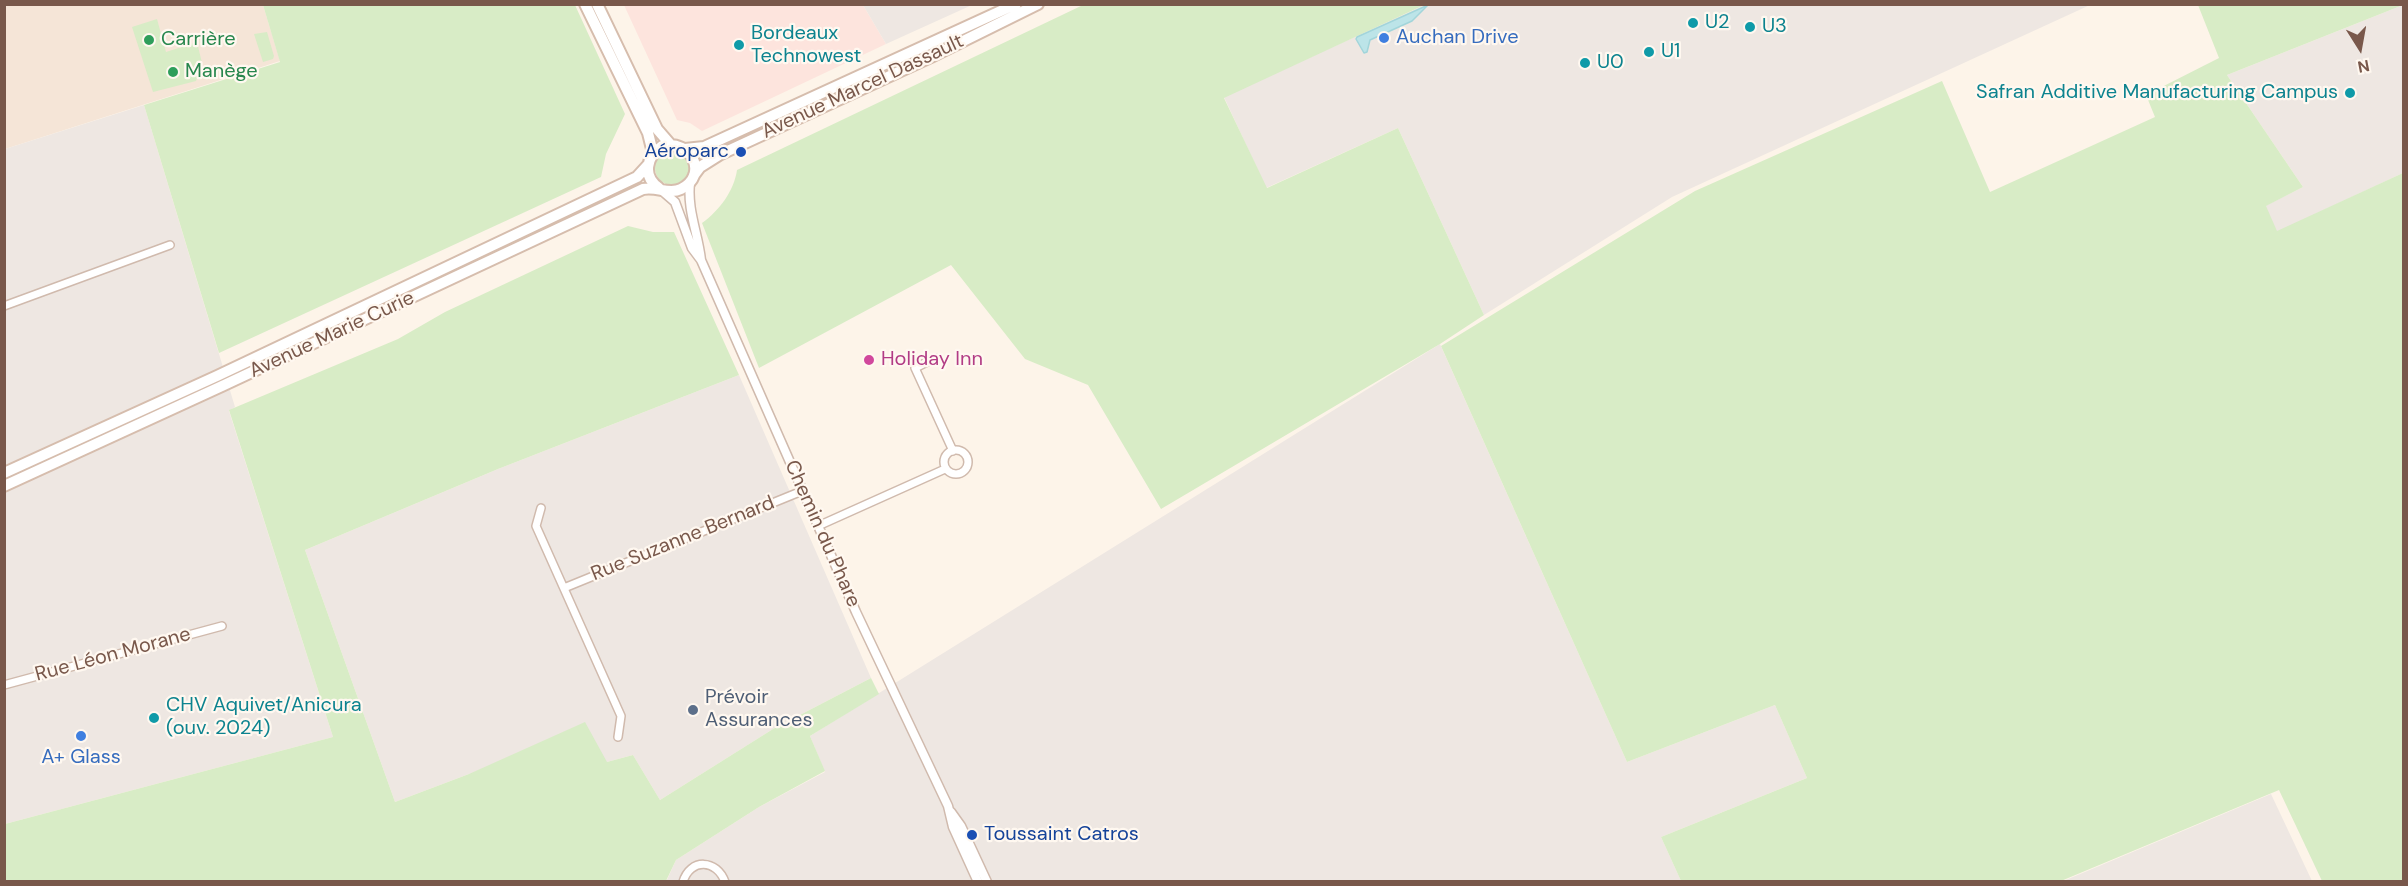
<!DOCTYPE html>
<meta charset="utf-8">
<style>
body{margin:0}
#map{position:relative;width:2408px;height:886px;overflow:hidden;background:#fdf4e9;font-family:"DM Sans",sans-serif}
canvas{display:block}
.frame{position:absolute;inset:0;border:6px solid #79584b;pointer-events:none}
.north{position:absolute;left:2330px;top:18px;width:60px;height:60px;-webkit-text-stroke:4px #fff8f0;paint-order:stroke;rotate:169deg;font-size:16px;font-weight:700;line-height:24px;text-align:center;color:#79584b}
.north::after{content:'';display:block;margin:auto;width:21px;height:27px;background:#79584b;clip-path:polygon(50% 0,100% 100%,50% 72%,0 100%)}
</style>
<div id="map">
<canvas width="2408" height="886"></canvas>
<div class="frame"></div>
<div class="north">N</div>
</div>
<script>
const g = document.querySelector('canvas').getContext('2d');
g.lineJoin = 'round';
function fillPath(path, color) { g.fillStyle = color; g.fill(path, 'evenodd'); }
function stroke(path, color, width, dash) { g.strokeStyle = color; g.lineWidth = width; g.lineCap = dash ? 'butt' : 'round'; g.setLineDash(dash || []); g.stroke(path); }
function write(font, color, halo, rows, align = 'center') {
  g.font = font + ' "DM Sans",sans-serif'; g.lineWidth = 4.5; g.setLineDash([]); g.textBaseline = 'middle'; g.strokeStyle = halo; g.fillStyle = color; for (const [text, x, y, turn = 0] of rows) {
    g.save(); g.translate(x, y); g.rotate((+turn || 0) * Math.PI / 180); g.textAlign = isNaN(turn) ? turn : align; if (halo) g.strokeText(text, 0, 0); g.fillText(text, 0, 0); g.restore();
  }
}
const residential = new Path2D(`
 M 5,5 L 263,5 L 280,61 L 5,149 Z`);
const commercial = new Path2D(`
 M 624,5 L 863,5 L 886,44 L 702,131 L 690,123 L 677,120 Z`);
const industrial = new Path2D(`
 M 863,5 L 972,5 L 886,44 Z
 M 1424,5 L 2090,5 L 1672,197 L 1484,315 L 1398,128 L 1266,188 L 1224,97 Z
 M 2403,5 L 2403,173 L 2277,232 L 2330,351 L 2265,206 L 2303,187 L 2227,75 Z
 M 144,105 L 235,407 L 229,411 L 333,737 L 5,824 L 5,149 Z
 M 1440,344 L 1627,762 L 1775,705 L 1807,778 L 1661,837 L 1681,881 L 666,882 L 676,860 L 759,807 L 825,772 L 810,736 Z
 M 739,375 L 871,678 L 773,729 L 660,800 L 633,755 L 607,762 L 469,774 L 395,802 L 305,550 L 498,469 Z
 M 2271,794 L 2312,881 L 2061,882 Z`);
const green = new Path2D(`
 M 575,5 L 625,114 L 606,154 L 601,177 L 219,353 L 144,105 L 280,62 L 263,5 Z
 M 1083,5 L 1424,5 L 1224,98 L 1267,188 L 1398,128 L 1484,315 L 1440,344 L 1161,509 L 1088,385 L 1025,359 L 951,265 L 759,368 L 702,223 C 719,211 734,191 737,170 Z
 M 2198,5 L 2403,5 L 2227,75 L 2303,187 L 2266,206 L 2277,231 L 2403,173 L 2403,881 L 2322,881 L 2279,790 L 2061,881 L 1681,881 L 1661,837 L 1807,778 L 1775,705 L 1627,762 L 1441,346 L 1695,191 L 1942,81 L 1990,192 L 2155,117 L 2146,95 L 2219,58 Z
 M 157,19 L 166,52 L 197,42 L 202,63 L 196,81 L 153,92 L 132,27 Z
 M 267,32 L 274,56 L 273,59 L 263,62 L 254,34 Z
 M655 168a17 17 0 1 1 34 0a17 17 0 1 1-34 0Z
 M 628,226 L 653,232 L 674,232 L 739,375 L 498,469 L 305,550 L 395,802 L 469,774 L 585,722 L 607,762 L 633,755 L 660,800 L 773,729 L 871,678 L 879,694 L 810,736 L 825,771 L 759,807 L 676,860 L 666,881 L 5,881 L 5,824 L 333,737 L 229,410 L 398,339 L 445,312 Z`);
const water = new Path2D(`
 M 1428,5 L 1412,21 L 1370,40 L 1367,52 L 1364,53 L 1356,39 L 1357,37 Z`);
const minor = new Path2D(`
 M 4,306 L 170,245
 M 935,358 L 915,368 L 953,451
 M944 462a12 12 0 1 1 24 0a12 12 0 1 1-24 0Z
 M 541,508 L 536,526 L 621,716 L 618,737
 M 818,526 L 945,469
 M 564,588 L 802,491
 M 4,685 L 222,626
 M 683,882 C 690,858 717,859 725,882`);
const tertiary = new Path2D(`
 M 690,183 C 687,210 698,233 701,260
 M 660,189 L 675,202 L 692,248 L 701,260 L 856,612 L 948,806 L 953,827 L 978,882
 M 951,812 L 961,826 L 987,882`);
const secondary = new Path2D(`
 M 585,4 L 648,133 L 653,153
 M 597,4 L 657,129 L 670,144
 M 685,149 L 704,147 L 1016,4
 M 694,175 L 700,167 L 719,155 L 931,57 L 1038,4
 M 4,473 L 217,376 L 637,177 L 648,165
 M 4,486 L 222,386 L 643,189 C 657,186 669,195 681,189 C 709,175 692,139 662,146 C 646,157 642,176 659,188`);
const markers = [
 [1693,23,6,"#0f9aa8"],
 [1750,27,6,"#0f9aa8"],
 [1384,38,6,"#3f7fe0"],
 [149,40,6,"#2e9e5b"],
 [739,45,6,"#0f9aa8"],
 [1649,52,6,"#0f9aa8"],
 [1585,63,6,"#0f9aa8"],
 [173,72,6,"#2e9e5b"],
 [2350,93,6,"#0f9aa8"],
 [741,152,6,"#1a4fb4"],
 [869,360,6,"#d1479c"],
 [693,710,6,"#5c6f8a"],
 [154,718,6,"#0f9aa8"],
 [81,736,6,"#3f7fe0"],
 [972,835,6,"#1a4fb4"]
];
const cultureNames = [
 ["U2",1705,23],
 ["U3",1762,27],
 ["Bordeaux",751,34],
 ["Technowest",751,57],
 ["U1",1661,52],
 ["U0",1597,63],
 ["Safran Additive Manufacturing Campus",2338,93,"right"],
 ["CHV Aquivet/Anicura",166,706],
 ["(ouv. 2024)",166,729]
];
const shopNames = [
 ["Auchan Drive",1396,38],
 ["A+ Glass",81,758,"center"]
];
const leisureNames = [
 ["Carrière",161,40],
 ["Manège",185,72]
];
const streetNames = [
 ["Avenue Marcel Dassault",863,87,-25],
 ["Avenue Marie Curie",332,335,-25],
 ["Chemin du Phare",822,534,66],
 ["Rue Suzanne Bernard",683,539,-22],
 ["Rue Léon Morane",113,655,-15]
];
const transitNames = [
 ["Aéroparc",729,152],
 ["Toussaint Catros",984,835,"left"]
];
const hotelNames = [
 ["Holiday Inn",881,360]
];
const serviceNames = [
 ["Prévoir",705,698],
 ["Assurances",705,721]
];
fillPath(residential, '#f5e5d7');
fillPath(commercial, '#fde4dd');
fillPath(industrial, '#eee7e2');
fillPath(green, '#d8ecc6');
fillPath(water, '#bce4e8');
stroke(water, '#a2d5da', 1.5);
stroke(minor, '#d0baad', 10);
stroke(tertiary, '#d0baad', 11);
stroke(secondary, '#d6bdad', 14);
stroke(minor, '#fff', 7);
stroke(tertiary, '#fff', 8);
stroke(secondary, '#fff', 10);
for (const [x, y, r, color] of markers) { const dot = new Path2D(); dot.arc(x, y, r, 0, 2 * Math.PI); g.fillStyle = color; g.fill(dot); stroke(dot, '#fff8f0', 2); }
write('20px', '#0d838f', '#fff8f0', cultureNames, 'left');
write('20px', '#366cbe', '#fff8f0', shopNames, 'left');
write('20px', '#27864d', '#fff8f0', leisureNames, 'left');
write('20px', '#79584b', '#fff8f0', streetNames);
write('20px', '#164399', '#fff8f0', transitNames, 'right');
write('20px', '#b23c85', '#fff8f0', hotelNames, 'left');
write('20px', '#4e5e75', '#fff8f0', serviceNames, 'left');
</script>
